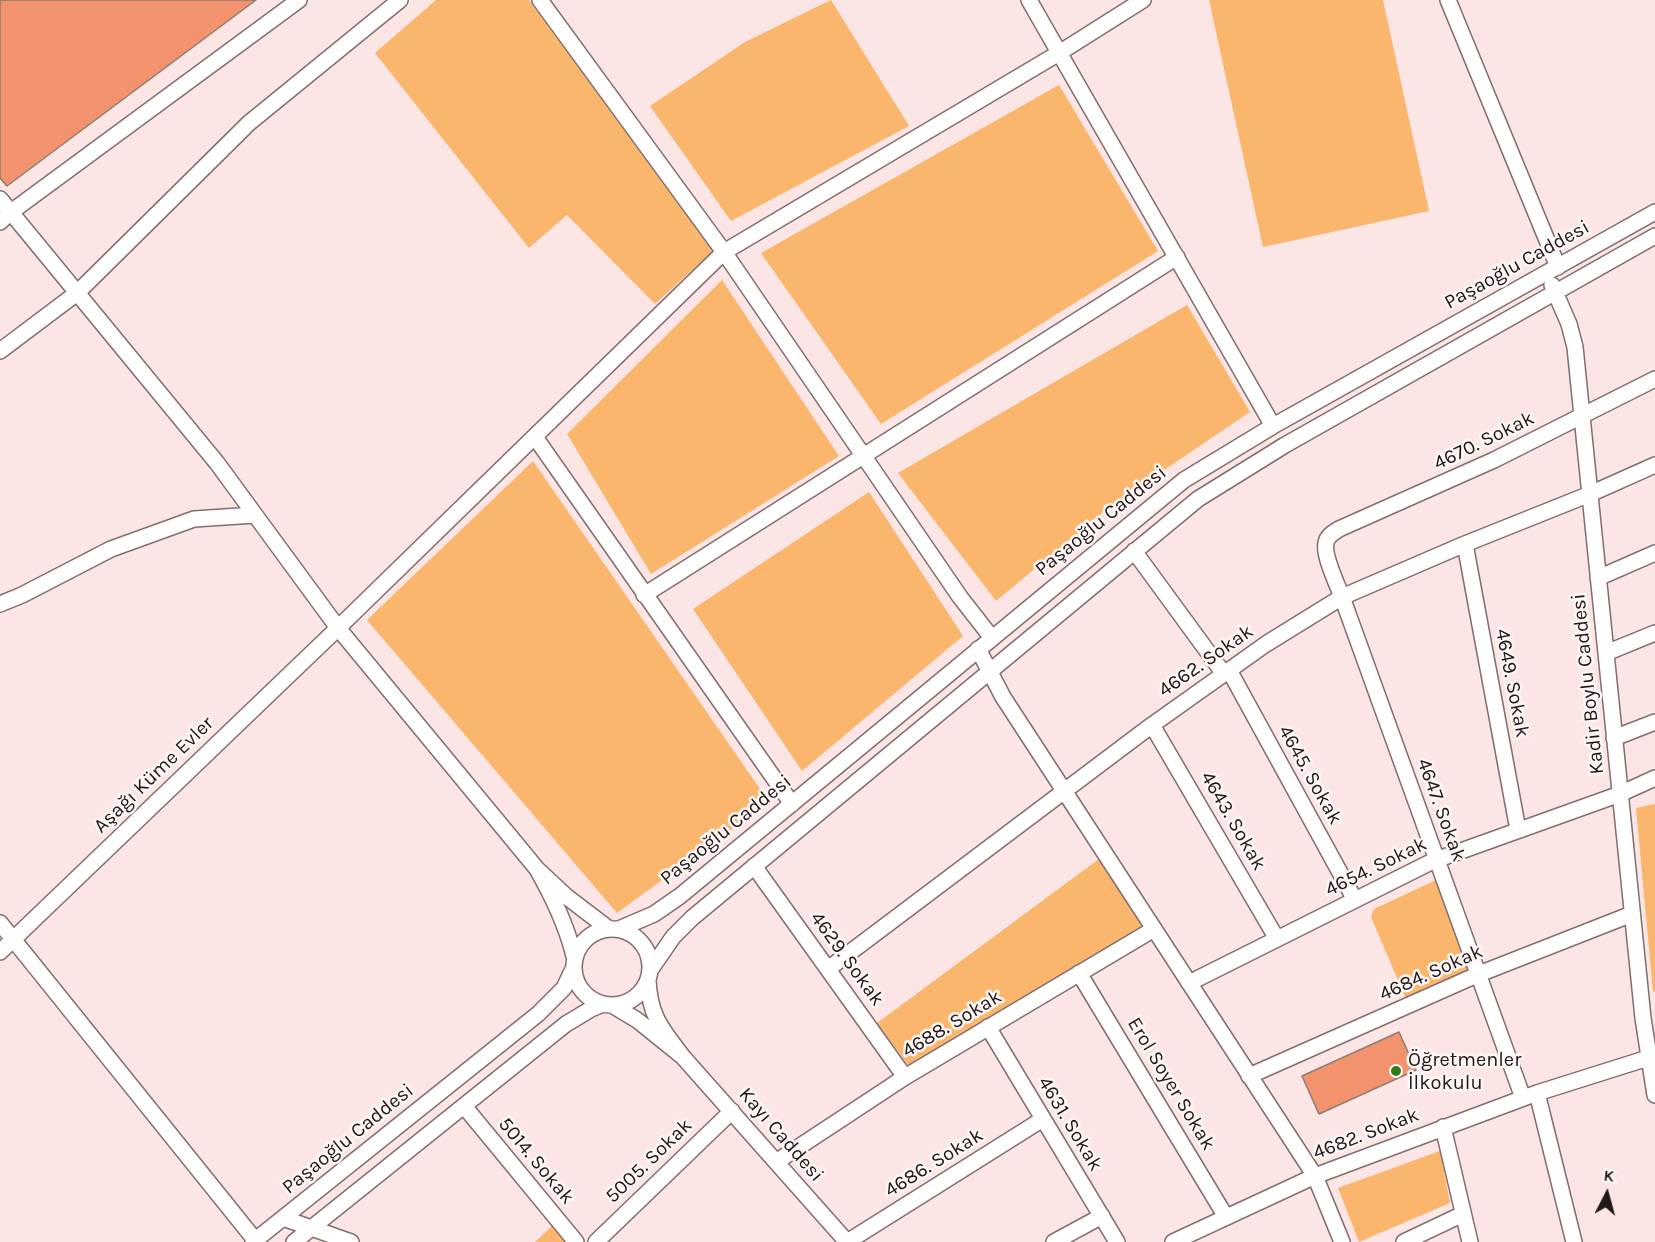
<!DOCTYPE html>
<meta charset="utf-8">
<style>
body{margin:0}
#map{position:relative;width:1655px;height:1242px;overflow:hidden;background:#fbe5e5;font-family:Karla,sans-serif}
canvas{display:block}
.north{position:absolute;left:1577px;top:1164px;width:60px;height:60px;-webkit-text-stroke:4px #fff6f6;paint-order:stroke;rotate:6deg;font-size:16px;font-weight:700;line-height:24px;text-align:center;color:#1f1818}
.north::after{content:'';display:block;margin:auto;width:21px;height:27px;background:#1f1818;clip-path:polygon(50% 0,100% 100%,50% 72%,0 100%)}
</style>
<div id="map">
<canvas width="1655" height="1242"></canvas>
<div class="north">K</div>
</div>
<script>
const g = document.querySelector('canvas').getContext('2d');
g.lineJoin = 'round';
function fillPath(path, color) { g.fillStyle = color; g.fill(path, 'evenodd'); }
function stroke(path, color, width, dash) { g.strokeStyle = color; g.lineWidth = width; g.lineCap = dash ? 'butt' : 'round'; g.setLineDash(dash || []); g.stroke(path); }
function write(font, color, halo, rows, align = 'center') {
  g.font = font + ' Karla,sans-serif'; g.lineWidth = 5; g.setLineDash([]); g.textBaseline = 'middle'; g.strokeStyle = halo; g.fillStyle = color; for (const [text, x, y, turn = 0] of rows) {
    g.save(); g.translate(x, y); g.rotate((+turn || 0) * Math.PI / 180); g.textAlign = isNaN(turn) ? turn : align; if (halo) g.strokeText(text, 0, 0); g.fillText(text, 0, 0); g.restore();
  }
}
const green = new Path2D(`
 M 436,0 L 529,0 L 713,251 L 655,304 L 567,215 L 529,248 L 375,53 Z
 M 831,0 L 909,126 L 731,221 L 650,106 L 745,42 Z
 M 1209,0 L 1383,0 L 1429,211 L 1263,247 Z
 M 1059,85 L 1158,251 L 881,424 L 761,253 Z
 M 722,280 L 839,456 L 651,574 L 567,434 Z
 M 1187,305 L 1250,412 L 1108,508 L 996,601 L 898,473 Z
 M 533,461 L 769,802 L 617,913 L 367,620 Z
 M 869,492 L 963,636 L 802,771 L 693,609 Z
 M 1655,804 L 1655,991 L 1653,992 L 1636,808 Z
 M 1099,859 L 1143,927 L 909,1066 L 877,1023 Z
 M 1436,880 L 1468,970 L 1406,999 L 1371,917 L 1374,909 Z
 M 1440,1151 L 1450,1203 L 1359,1242 L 1338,1188 Z
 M 555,1223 L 572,1242 L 535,1242 Z`);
const building = new Path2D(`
 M 0,0 L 256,0 L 7,186 L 0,178 Z
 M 1399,1032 L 1416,1070 L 1319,1114 L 1302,1076 Z`);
const minor = new Path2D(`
 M 540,0 L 724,252 L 1059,53 L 1143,0
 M 1029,0 L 1273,426
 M 1448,0 L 1558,267
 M 0,199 L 217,463 L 338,628 L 537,869
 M 0,222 L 11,212 L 299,0
 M 1552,285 L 1569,324 L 1575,347 L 1643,1018 L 1655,1095
 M 0,351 L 77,293 L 249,123 L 400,0
 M 535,437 L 792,804
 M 1465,544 L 1518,830
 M 1134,551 L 1224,674
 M 1598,578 L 1655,553
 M 644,595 L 1177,257
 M 0,604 L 22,595 L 111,549 L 194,519 L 255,515
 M 978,649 L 1003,697 L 1315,1176 L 1342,1242
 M 1606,653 L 1655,633
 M 1229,670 L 1355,900
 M 1152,725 L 1277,939
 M 1614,738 L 1655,722
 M 754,866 L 905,1077
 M 0,923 L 255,1240
 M574 967a38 38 0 1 1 76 0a38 38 0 1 1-76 0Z
 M 619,929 L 654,914 L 680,896 L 1184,480 L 1273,426 L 1655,212
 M 0,952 L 338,628 L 724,252 L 960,597 L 992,638
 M 574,956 C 566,924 553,898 537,869 L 567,897 L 609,929
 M 651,969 L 673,937 L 692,918 L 1198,499 L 1285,445 L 1655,236
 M 828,969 L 1152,725 L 1266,644 L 1342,597 L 1465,544 L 1590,494 L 1655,465
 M 1079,973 L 1226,1217
 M 1189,983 L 1433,861 L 1620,794 L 1655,778
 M 612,1005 L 637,1020 L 683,1057 C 662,1029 650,1017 648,981
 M 988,1027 L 1117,1242
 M 683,1057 L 847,1242
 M 1249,1076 L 1479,974 L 1632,914
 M 1537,1093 L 1574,1242
 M 1523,1098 L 1342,597 C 1337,584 1323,555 1326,543 C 1327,536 1333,533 1339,529 L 1494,460 L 1655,379
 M 464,1106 L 576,1242
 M 1443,1127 L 1470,1242
 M 776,1162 L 905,1077 L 1154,929
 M 283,1218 L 351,1242
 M 253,1242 L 538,1014 L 564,988 L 573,969
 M 294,1242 L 566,1024 L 591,1009 L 603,1004
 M 596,1242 L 732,1111
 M 847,1242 L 1043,1119
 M 1054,1242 L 1102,1216
 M 1173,1242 L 1315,1176 L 1537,1093 L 1648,1058
 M 1404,1242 L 1463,1214`);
const markers = [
 [1396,1071,6,"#2f781d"]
];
const streetNames = [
 ["Paşaoğlu Caddesi",1517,265,-29],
 ["4670. Sokak",1484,441,-26],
 ["Paşaoğlu Caddesi",1101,521,-39],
 ["4662. Sokak",1206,661,-35],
 ["4649. Sokak",1512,683,79],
 ["Kadir Boylu Caddesi",1588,684,-96],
 ["Aşağı Küme Evler",154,775,-44],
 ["4645. Sokak",1310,775,61],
 ["4647. Sokak",1441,810,70],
 ["4643. Sokak",1233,821,60],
 ["Paşaoğlu Caddesi",726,830,-39],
 ["4654. Sokak",1376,867,-26],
 ["4629. Sokak",847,959,54],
 ["4684. Sokak",1431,973,-24],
 ["4688. Sokak",952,1024,-31],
 ["Erol Soyer Sokak",1171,1084,59],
 ["4631. Sokak",1070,1124,59],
 ["4682. Sokak",1366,1134,-21],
 ["Kayı Caddesi",781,1135,49],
 ["Paşaoğlu Caddesi",348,1139,-39],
 ["5014. Sokak",536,1161,50],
 ["5005. Sokak",649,1161,-44],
 ["4686. Sokak",934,1163,-32]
];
const poiNames = [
 ["Öğretmenler",1408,1060],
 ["İlkokulu",1408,1083]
];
fillPath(green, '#fab66d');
fillPath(building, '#f3936d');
stroke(building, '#8e7d76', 1.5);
stroke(minor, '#826e6e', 18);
stroke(minor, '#fff', 15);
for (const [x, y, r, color] of markers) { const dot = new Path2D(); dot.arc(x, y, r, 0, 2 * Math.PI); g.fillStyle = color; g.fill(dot); stroke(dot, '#fff6f6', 2); }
write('20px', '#1f1818', '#fff6f6', streetNames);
write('20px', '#1f1818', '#fff6f6', poiNames, 'left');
</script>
